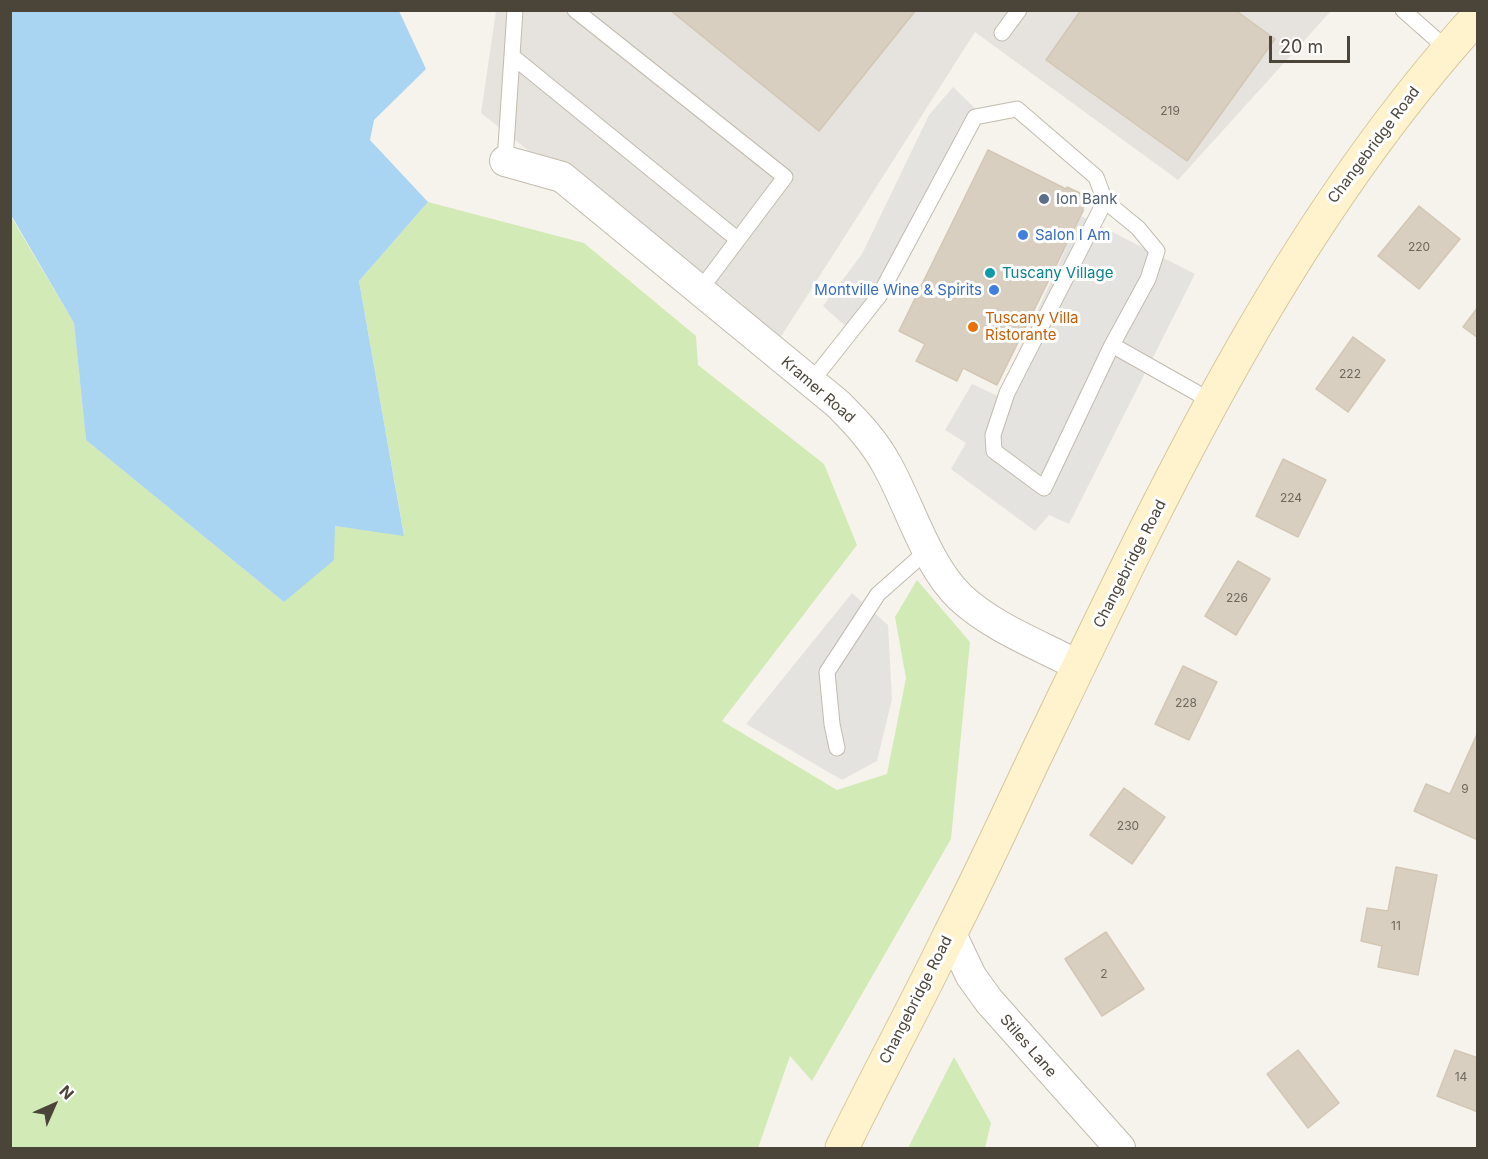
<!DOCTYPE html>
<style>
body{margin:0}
#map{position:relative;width:1488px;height:1159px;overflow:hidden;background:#f6f3ec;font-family:Inter,sans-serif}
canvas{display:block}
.frame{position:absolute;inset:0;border:12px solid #4b4439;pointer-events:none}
.north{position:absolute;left:24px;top:1075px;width:60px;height:60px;-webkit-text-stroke:4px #fff;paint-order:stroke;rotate:45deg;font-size:16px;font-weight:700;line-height:24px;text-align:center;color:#4b4439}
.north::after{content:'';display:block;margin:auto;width:21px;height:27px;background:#4b4439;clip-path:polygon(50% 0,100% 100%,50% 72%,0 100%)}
.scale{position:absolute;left:1269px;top:36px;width:81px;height:27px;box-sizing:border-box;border:3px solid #4b4439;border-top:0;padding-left:8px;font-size:18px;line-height:21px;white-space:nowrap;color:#4b4439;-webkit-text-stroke:4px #fff;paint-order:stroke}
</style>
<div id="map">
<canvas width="1488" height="1159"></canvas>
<div class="frame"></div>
<div class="north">N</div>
<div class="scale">20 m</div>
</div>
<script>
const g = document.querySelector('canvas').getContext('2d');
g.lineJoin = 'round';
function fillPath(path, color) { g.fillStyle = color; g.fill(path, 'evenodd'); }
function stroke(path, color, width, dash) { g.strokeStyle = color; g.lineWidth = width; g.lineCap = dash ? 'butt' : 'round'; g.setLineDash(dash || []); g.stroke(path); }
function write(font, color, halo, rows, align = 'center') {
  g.font = font + ' Inter,sans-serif'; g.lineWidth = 6; g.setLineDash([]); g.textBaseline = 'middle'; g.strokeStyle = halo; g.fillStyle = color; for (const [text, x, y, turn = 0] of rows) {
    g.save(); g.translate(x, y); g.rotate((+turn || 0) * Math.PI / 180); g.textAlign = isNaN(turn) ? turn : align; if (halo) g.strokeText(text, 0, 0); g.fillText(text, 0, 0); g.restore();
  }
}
const industrial = new Path2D(`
 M 496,11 L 1331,11 L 1178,180 L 975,32 L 775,346 L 481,113 Z`);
const green = new Path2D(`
 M 428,202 L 584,243 L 696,336 L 698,365 L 824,464 L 857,545 L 722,721 L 837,790 L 887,774 L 906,678 L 895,617 L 917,580 L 970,642 L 951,839 L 812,1081 L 790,1056 L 758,1148 L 11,1148 L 10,215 L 74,323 L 86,440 L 284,602 L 335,526 L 404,535 L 359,281 Z
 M 954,1057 L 991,1123 L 985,1148 L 908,1148 Z`);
const parking = new Path2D(`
 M 953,87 L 983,116 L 851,331 L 823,306 L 862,254 L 929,115 Z
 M 1081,216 L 1195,274 L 1069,524 L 1049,515 L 1035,531 L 951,469 L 966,443 L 945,430 L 972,384 L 998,396 Z
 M 852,593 L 888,625 L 892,699 L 877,761 L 842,780 L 746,724 Z`);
const water = new Path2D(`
 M 10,11 L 399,11 L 426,69 L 374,120 L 370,140 L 428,202 L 359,281 L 404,536 L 335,526 L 334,560 L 284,602 L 86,440 L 74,323 L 11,215 Z`);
const building = new Path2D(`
 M 670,10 L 916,10 L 819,131 Z
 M 1081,10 L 1235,10 L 1275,39 L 1187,161 L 1046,60 Z
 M 988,150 L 1066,189 L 1067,187 L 1080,193 L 1083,201 L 1083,211 L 997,385 L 963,368 L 957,381 L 916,361 L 925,344 L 899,331 Z
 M 1419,206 L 1460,239 L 1419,289 L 1378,256 Z
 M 1478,307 L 1478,338 L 1463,327 Z
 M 1353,337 L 1385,360 L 1348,412 L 1316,389 Z
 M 1283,459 L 1326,480 L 1298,537 L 1256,516 Z
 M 1238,561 L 1270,579 L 1236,635 L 1205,616 Z
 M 1183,666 L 1217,682 L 1189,740 L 1155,724 Z
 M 1478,732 L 1478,840 L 1414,811 L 1426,784 L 1450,794 Z
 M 1124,788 L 1165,817 L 1132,864 L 1090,835 Z
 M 1396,867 L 1437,875 L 1418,975 L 1378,967 L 1382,946 L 1361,941 L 1367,908 L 1388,911 Z
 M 1106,932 L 1144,989 L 1102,1016 L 1065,959 Z
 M 1298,1050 L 1339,1103 L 1308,1128 L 1267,1074 Z
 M 1455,1050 L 1478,1058 L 1478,1112 L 1437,1096 Z`);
const service = new Path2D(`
 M 575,10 L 785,177 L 700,290
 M 1403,10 L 1447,49
 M 1002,33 L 1019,10
 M 512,56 L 737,239
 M 505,161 L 515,10
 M 1105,201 L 1138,228 L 1157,251 L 1148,279 L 1112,345
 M 811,382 L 879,296 L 975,117 L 1017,109 L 1096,177 L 1105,201 L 1007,393 L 993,435 L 994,451 L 1044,488 L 1112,345 L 1213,402
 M 837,748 L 832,724 L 827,672 L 878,594 L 929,549`);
const minor = new Path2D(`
 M 505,161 L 562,177 L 838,404 C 857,423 874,441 887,465 C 910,506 926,564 960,597 C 993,628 1040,645 1079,666
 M 951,934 L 971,976 L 989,1001 L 1120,1148`);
const secondary = new Path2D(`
 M 842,1148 C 877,1076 916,1005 951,932 C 981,874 1008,814 1036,755 C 1160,498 1284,228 1478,16`);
const markers = [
 [1044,199,6,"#5c6f8a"],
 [1023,235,6,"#3f7fe0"],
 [990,273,6,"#0f9aa8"],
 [994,290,6,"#3f7fe0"],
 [973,327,6,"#e8710a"]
];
const numberNames = [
 ["219",1170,111],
 ["220",1419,247],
 ["222",1350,374],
 ["224",1291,498],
 ["226",1237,598],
 ["228",1186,703],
 ["9",1465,789],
 ["230",1128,826],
 ["11",1396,926],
 ["2",1104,974],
 ["14",1461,1077]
];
const streetNames = [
 ["Changebridge Road",1374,145,-53],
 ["Kramer Road",818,390,41],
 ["Changebridge Road",1130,564,-63],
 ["Changebridge Road",916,1000,-63],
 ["Stiles Lane",1028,1046,49]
];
const serviceNames = [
 ["Ion Bank",1056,199]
];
const shopNames = [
 ["Salon I Am",1035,235],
 ["Montville Wine & Spirits",982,290,"right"]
];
const cultureNames = [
 ["Tuscany Village",1002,273]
];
const foodNames = [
 ["Tuscany Villa",985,318],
 ["Ristorante",985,335]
];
fillPath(industrial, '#e6e2dd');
fillPath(green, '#d2eab5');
fillPath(parking, '#e5e3e0');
fillPath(water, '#a9d4f2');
fillPath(building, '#d8cfc1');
stroke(building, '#d3c7b4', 1.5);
stroke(service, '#c2bbae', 17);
stroke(minor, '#c2bbae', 32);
stroke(secondary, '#d6c79b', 35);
stroke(service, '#fff', 15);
stroke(minor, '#fff', 30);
stroke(secondary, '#fff3cd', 33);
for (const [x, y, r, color] of markers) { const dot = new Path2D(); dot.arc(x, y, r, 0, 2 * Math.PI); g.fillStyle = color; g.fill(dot); stroke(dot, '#fff', 2); }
write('12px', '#6e675b', null, numberNames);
write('15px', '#4b4439', '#fff', streetNames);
write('15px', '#4e5e75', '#fff', serviceNames, 'left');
write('15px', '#366cbe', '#fff', shopNames, 'left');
write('15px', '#0d838f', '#fff', cultureNames, 'left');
write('15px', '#c56008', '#fff', foodNames, 'left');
</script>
